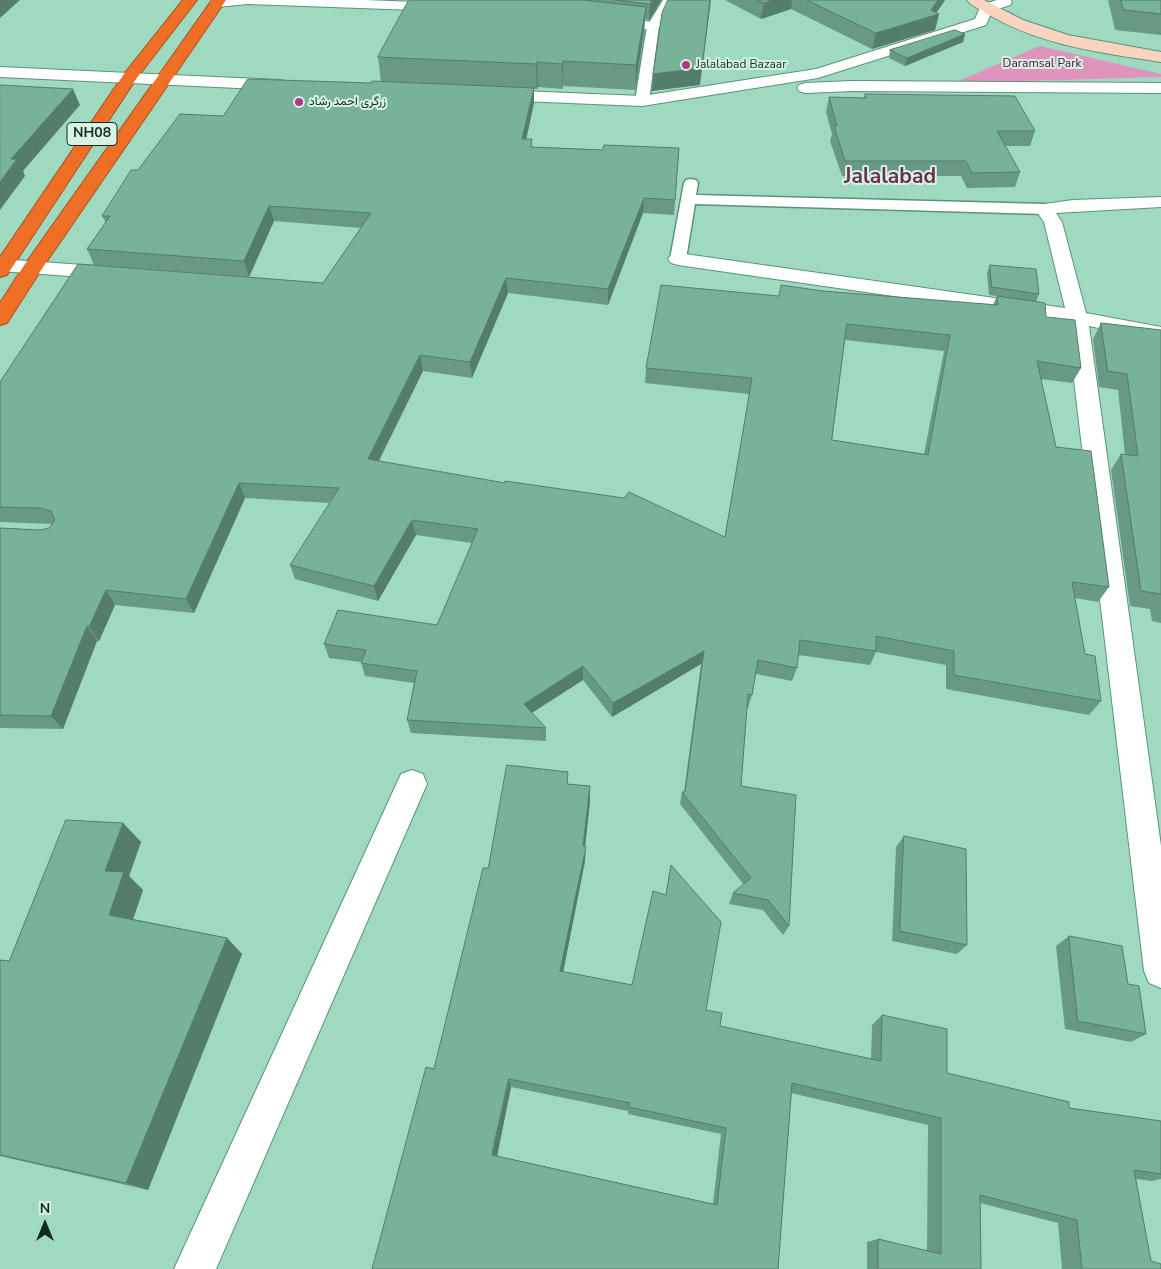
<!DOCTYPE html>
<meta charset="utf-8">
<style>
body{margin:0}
#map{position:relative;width:1161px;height:1269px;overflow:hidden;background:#9fdac0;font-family:"Nunito Sans",sans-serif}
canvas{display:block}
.north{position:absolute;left:20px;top:1199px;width:50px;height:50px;-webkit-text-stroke:4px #d6f3e6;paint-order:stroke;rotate:0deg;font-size:14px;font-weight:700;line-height:20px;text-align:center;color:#11291f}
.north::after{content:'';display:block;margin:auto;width:18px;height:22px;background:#11291f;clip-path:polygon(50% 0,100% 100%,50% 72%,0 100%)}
</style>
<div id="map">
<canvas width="1161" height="1269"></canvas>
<div class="north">N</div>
</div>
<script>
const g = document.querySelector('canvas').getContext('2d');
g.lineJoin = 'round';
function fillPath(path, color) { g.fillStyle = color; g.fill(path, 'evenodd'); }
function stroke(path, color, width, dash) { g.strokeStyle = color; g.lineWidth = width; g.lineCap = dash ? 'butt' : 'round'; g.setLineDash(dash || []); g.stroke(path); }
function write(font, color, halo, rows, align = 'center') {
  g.font = font + ' "Nunito Sans",Vazirmatn,sans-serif'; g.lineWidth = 4; g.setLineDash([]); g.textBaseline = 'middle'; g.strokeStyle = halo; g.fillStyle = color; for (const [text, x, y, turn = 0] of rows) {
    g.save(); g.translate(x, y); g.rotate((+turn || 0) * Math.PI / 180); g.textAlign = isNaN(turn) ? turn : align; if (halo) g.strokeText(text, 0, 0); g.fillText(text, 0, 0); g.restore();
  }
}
const green = new Path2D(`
 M 1040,46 L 1161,74 L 1161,77 L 954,83 Z`);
const lane = new Path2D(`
 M 663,0 L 675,0 L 659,26 L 649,101 L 642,105 L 635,101 L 647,26 Z
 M 691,179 L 696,180 L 698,183 L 696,195 L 1044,204 L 1049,206 L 1052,209 L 1049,212 L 1044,214 L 695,204 L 686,259 L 684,262 L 672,262 L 670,259 L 684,183 L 686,180 Z`);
const street = new Path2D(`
 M 212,0 L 365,0 L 443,3 L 450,7 L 443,11 L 248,4 L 217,7 L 212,6 L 210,3 Z
 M 997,0 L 1011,0 L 1012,2 L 1010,5 L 992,11 L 986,25 L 818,78 L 642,106 L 496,100 L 490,98 L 488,95 L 490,92 L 496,90 L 642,96 L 816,69 L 975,19 L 981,5 Z
 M 608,17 L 653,22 L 658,23 L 660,26 L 658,29 L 653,30 L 603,24 L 601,21 L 603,18 Z
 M 0,67 L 281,80 L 287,82 L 289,85 L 287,88 L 281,90 L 0,77 Z
 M 853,81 L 1161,83 L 1161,93 L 853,91 L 805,93 L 799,91 L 797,88 L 799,85 L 805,83 Z
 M 1161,197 L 1161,207 L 1056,213 L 1062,222 L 1086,313 L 1161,327 L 1161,341 L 1089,326 L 1161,846 L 1161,988 L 1149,983 L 1144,971 L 1067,321 L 678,265 L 671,263 L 668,259 L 671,255 L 678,253 L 1065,308 L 1044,222 L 1035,209 L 1037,205 L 1073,200 Z
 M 0,259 L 111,267 L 118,269 L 121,273 L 118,277 L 111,279 L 0,271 Z
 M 412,770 L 423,774 L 427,784 L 216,1269 L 174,1269 L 401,774 Z`);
const secondary = new Path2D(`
 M 967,0 L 984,0 L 1023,20 L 1068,35 L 1161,52 L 1161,62 C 1102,53 1038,45 986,13 C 980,9 971,6 967,0 Z`);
const highway = new Path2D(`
 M 183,0 L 197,0 L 136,79 L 7,275 L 0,277 L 0,257 L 124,74 Z
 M 212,0 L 226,0 L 43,267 L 7,323 L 0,325 L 0,303 L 23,267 Z`);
const wall = new Path2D(`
 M 409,0 L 661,0 L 649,20 L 645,19 L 644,31 L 635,90 L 563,86 L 563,89 L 538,87 L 537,89 L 534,89 L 534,103 L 526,139 L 533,147 L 603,150 L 679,148 L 674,215 L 643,213 L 608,305 L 508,293 L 472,378 L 423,371 L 379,461 L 725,537 L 749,394 L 645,383 L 646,368 L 779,296 L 823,291 L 993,305 L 997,296 L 989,295 L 987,273 L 990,265 L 1039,294 L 1036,302 L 1081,368 L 1072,383 L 1041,379 L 1056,447 L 1109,587 L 1098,602 L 1075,598 L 1085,654 L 1101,701 L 1089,715 L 946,689 L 946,665 L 876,652 L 870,665 L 798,655 L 797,668 L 792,681 L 756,674 L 752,695 L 748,708 L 747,708 L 741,786 L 789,926 L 783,935 L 763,910 L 729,904 L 733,893 L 744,885 L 680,804 L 682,792 L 684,792 L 701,664 L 612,717 L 583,680 L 532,713 L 546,728 L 546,741 L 411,733 L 407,720 L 414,683 L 365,676 L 361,662 L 329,658 L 324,644 L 437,625 L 472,543 L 416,535 L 378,601 L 295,579 L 290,565 L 330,503 L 245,498 L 194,613 L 115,605 L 99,641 L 97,641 L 63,729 L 0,728 L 0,528 L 40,530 L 49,528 L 52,524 L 0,522 L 0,382 L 323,283 L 361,228 L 274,221 L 249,277 L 94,265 L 87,249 L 106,223 L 102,216 L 138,170 L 223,116 L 381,82 L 378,57 ZM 845,340 L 944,351 L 924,454 L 832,440 Z
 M 725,0 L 945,0 L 936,13 L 939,14 L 935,30 L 872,49 L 791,9 L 761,19 Z
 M 1108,0 L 1161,0 L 1161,35 L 1115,30 Z
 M 965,34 L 963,42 L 905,66 L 889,58 L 890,50 Z
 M 865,94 L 1035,131 L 1030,146 L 1005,146 L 1020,172 L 1015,187 L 967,188 L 961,176 L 842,176 L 830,141 L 832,134 L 826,112 L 829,97 L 864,98 Z
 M 1101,323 L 1161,330 L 1161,623 L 1152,621 L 1150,609 L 1130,606 L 1111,470 L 1121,454 L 1125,455 L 1118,390 L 1099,387 L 1093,339 Z
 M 569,784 L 590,786 L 590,801 L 585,846 L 585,861 L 563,972 L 632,985 L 666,894 L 671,865 L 706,1010 L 720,1026 L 871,1059 L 872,1025 L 882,1015 L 947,1073 L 1069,1108 L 1161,1121 L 1161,1179 L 1152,1181 L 1136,1179 L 1151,1261 L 1161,1269 L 1062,1269 L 1058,1223 L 980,1203 L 981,1269 L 867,1269 L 867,1242 L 878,1239 L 927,1251 L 928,1125 L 791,1093 L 778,1269 L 372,1269 L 434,1069 L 488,868 ZM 511,1087 L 628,1111 L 628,1114 L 721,1134 L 713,1204 L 497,1156 Z
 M 123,823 L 141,842 L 129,876 L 143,890 L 133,919 L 227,938 L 242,954 L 148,1190 L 0,1156 L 0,960 L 9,961 Z
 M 904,836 L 967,945 L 957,954 L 892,941 L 896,847 Z
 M 1069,936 L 1128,984 L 1146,1034 L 1131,1042 L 1065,1029 L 1056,946 Z`);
const shadedWall = new Path2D(`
 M 0,0 L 20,0 L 0,18 Z
 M 652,0 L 661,0 L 649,20 L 650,4 Z
 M 711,0 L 700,85 L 652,91 L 653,74 Z
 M 773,0 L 792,0 L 791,9 L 761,19 L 764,3 Z
 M 938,0 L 945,0 L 935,15 L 939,14 L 935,30 L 872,49 L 876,33 Z
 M 646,7 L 644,31 L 635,90 L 636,65 Z
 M 965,34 L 963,42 L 905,66 L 907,58 Z
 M 563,61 L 563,89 L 562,64 Z
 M 537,62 L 538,87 L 537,89 L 536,64 Z
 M 534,88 L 534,103 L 523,154 L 522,139 Z
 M 73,89 L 80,105 L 23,171 L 25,176 L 0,210 L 0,182 L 11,159 Z
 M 644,198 L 643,213 L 608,305 L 608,289 Z
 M 269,206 L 274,221 L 249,277 L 244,261 Z
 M 506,278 L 508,293 L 472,378 L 470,362 Z
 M 420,355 L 423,371 L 372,474 L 368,459 Z
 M 239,483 L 245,498 L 194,613 L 186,599 Z
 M 412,520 L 416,535 L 378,601 L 374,586 Z
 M 106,590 L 115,605 L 99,641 L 89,627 Z
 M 87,626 L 97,641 L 63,729 L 51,716 Z
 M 704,651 L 701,664 L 612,717 L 613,703 Z
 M 583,666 L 583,680 L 525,717 L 524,704 Z
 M 590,786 L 590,801 L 584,857 L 586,847 L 585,861 L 561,983 L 560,971 L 583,846 Z
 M 123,823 L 141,842 L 129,876 L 143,890 L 129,931 L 109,915 L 105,871 Z
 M 227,938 L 242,954 L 148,1190 L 126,1183 Z
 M 509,1079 L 511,1087 L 496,1161 L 492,1155 Z`);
const building = new Path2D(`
 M 409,0 L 583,0 L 646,7 L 636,65 L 563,61 L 562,64 L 537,62 L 536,64 L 378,57 Z
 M 616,0 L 652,0 L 650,4 Z
 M 668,0 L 710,0 L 702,68 L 653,74 L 662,13 Z
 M 758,0 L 773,0 L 764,3 Z
 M 807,0 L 938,0 L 931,10 L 939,14 L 876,33 Z
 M 1121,0 L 1161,0 L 1161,14 L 1124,10 Z
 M 955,30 L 965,34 L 907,58 L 890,50 Z
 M 248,79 L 371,83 L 372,81 L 534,88 L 522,139 L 532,139 L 531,147 L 603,150 L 604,145 L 679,148 L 675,200 L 644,198 L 608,289 L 506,278 L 470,362 L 420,355 L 368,459 L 505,483 L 505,481 L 624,498 L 629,492 L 725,537 L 752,378 L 646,368 L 661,285 L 779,296 L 781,285 L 823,291 L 998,305 L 997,296 L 1045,303 L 1046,317 L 1075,320 L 1081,368 L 1037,361 L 1056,447 L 1091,451 L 1109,587 L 1072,582 L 1085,654 L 1095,656 L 1101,701 L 954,675 L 954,651 L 876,636 L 876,651 L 800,640 L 797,668 L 758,660 L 752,695 L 748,694 L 741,786 L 796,795 L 789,926 L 768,900 L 733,893 L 751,878 L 682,792 L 685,792 L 704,651 L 613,703 L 583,666 L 524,704 L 546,728 L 407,720 L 417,671 L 361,663 L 366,650 L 324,644 L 338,610 L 437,625 L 478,529 L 412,520 L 374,586 L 290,565 L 339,488 L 239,483 L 186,599 L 106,590 L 89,627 L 87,626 L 51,716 L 0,715 L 0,528 L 40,530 L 49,528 L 55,520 L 51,511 L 40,508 L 0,507 L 0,382 L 78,264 L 323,283 L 371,213 L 269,206 L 244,261 L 87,249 L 110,216 L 102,216 L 131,170 L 138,170 L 180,114 L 223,116 ZM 847,324 L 950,335 L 928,455 L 832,440 Z
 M 0,85 L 73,89 L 11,159 L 17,159 L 0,182 Z
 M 865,94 L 1015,96 L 1035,131 L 997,131 L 1020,172 L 972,173 L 966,161 L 845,161 L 834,126 L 837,126 L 829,97 L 866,98 Z
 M 990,265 L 1036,269 L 1039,294 L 992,287 Z
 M 1101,323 L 1161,330 L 1161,594 L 1141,591 L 1121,454 L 1138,456 L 1127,374 L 1108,371 Z
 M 507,765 L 568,772 L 567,784 L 590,786 L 583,846 L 586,847 L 560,971 L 632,985 L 653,891 L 666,895 L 671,865 L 721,922 L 706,1010 L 722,1013 L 720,1026 L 881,1061 L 882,1015 L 947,1029 L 947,1073 L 1069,1102 L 1069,1108 L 1161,1121 L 1161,1174 L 1134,1170 L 1151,1261 L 1161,1264 L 1161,1269 L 1082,1269 L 1077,1220 L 980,1195 L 981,1269 L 878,1269 L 878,1239 L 941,1254 L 941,1118 L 792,1083 L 778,1269 L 372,1269 L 426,1067 L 434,1069 L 483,868 L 488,868 ZM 509,1079 L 630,1103 L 629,1107 L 726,1128 L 717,1205 L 492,1155 Z
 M 66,820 L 123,823 L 105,871 L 124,872 L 109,915 L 227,938 L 126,1183 L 0,1155 L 0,960 L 9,961 Z
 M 904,836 L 966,849 L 967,945 L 900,931 Z
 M 1069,936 L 1122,946 L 1128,984 L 1139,986 L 1146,1034 L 1078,1021 Z`);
const markers = [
 [686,65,5,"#b33686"],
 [299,102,5,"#b33686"]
];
const farParknames = [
 ["Daramsal Park",1042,64]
];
const farPoinames = [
 ["Jalalabad Bazaar",696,65],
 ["زرگری احمد رشاد",309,102]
];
const shields = [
 [92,134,50]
];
const shieldNames = [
 ["NH08",92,134]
];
const farTownnames = [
 ["Jalalabad",890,178]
];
fillPath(green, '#de94bd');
stroke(lane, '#5a937b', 3);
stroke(street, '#5a937b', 2);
stroke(secondary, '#5a937b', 2);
stroke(highway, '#a25624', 2);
fillPath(lane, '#fff');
fillPath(street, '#fff');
fillPath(secondary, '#fad4be');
fillPath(highway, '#f06f26');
fillPath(wall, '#679984');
fillPath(shadedWall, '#547d6b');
fillPath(building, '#78b299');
stroke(building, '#547d6b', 1);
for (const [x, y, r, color] of markers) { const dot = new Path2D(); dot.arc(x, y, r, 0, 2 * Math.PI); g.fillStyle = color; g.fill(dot); stroke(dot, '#d6f3e6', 2); }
write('12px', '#510c39', '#d6f3e6', farParknames);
write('12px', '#11291f', '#d6f3e6', farPoinames, 'left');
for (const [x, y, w] of shields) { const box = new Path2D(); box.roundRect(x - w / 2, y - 11.5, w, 23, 4); g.fillStyle = '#d6f3e6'; g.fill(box); stroke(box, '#11291f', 1); }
write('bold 14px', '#11291f', null, shieldNames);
write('bold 21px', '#6c2e53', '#d6f3e6', farTownnames);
</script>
